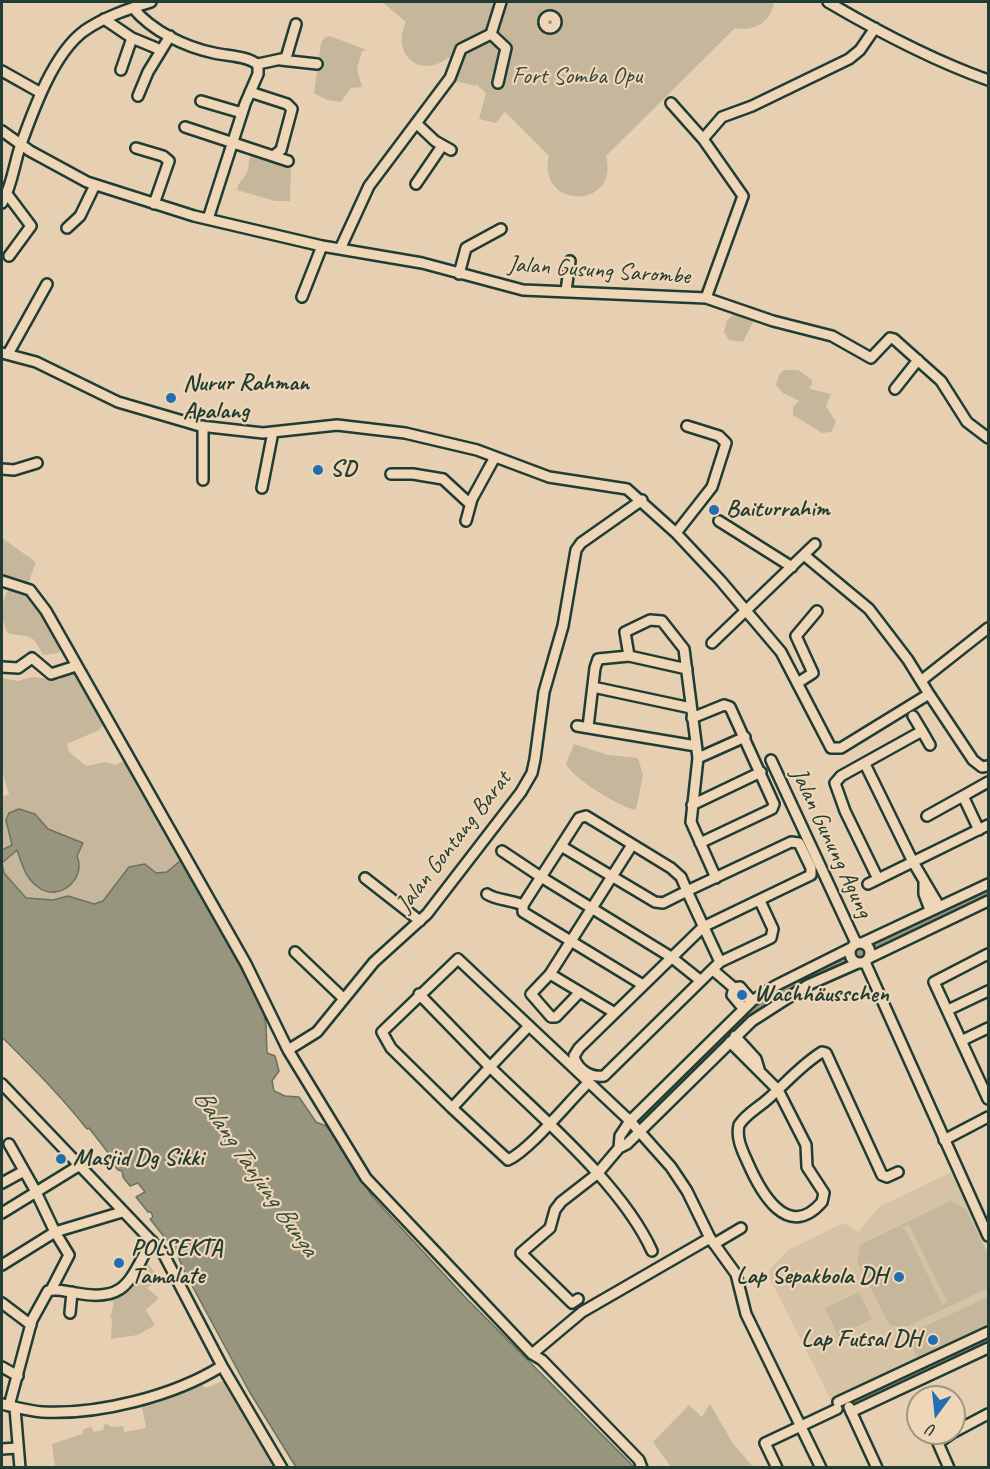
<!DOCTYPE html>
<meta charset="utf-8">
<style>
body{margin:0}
#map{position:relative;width:990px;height:1469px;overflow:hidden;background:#e7d0b1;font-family:Caveat,sans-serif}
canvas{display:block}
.frame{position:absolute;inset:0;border:3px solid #1f3d34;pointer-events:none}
.north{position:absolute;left:906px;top:1385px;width:60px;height:60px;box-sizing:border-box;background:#efd6b6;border:2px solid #9c9982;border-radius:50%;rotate:195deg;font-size:16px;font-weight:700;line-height:24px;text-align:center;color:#1f3d34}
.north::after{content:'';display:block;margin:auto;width:21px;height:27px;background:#1f6fb2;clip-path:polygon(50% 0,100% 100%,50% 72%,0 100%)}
</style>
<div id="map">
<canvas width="990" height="1469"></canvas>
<div class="frame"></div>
<div class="north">U</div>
</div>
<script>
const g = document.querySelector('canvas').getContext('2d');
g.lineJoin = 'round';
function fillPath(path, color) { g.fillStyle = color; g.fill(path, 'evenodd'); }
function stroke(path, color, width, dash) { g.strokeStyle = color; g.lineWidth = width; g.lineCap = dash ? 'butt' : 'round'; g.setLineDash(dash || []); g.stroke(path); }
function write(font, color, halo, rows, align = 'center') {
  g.font = font + ' Caveat,sans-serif'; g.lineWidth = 4.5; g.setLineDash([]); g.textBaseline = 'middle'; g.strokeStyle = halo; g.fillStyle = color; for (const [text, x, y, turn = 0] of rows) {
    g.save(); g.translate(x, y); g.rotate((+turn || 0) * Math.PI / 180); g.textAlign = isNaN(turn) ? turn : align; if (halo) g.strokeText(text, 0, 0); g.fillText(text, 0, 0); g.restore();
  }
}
const built = new Path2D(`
 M 951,1172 L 988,1251 L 988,1327 L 831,1400 L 770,1279 L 769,1270 L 788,1250 L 839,1225 L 847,1224 L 858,1232 L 879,1207 Z`);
const green = new Path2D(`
 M 382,2 L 774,2 C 771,22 755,32 735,28 L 606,156 C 620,211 536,209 549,156 L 505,112 L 496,123 L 479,119 L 486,93 L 476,84 L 475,86 L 451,80 L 457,65 L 449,57 C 421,80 390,55 406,22 Z
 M 330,36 L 367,50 L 362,51 L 357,69 L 362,87 L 351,88 L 341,102 L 327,100 L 314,93 L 321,43 L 325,37 Z
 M 252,153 L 291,163 L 290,201 L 275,201 L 237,190 C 238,181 244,180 247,172 C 250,165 247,160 252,153 Z
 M 735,312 L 755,318 L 743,342 L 729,340 L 724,332 L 727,321 Z
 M 784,370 L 798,370 L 812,380 L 812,385 L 809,387 L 811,389 L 831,394 L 826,406 L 836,422 L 831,432 L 822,433 L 793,415 L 793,407 L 799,401 L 783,393 L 776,385 L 779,375 Z
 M 2,538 L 36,562 L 28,584 L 6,579 L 2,574 Z
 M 10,588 L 30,591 L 64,649 L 61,648 L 59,653 L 43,655 C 30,629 29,639 8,633 C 0,619 0,600 10,588 Z
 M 76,669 L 105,725 L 97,731 L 67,744 L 69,752 L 86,766 L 106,762 L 116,765 L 125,760 L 129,761 L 181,860 L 167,872 L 127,874 L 103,901 L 94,904 L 68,896 L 53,900 L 26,898 L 4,872 L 2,863 L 17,850 L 29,878 L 79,861 L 77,856 L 80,848 L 73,838 L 48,829 L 35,814 L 6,820 L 12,845 L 2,850 L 2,797 L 9,794 L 2,771 L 2,678 L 18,681 L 32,677 L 59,680 Z
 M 574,744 L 608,755 L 638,758 L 643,775 L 636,810 C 621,808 572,778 566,764 Z
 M 950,1201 L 966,1209 L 988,1255 L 988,1288 L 908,1326 L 890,1326 L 857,1262 L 860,1245 ZM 909,1225 L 947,1302 L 940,1306 L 941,1302 L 906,1230 L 901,1228 Z
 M 144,1259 L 160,1279 L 147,1288 L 159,1298 L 146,1310 L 155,1325 L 138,1335 L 111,1339 L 112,1318 L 110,1318 L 114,1302 L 107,1301 L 107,1297 L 125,1290 Z
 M 859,1292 L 872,1319 L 838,1336 L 825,1308 Z
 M 988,1297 L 988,1327 L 918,1360 L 906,1335 Z
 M 228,1379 L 279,1467 L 55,1467 L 52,1444 L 82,1434 L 84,1429 L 91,1427 L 94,1432 L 103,1430 L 105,1423 L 112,1427 L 123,1426 L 124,1432 L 146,1428 L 141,1401 L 198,1382 L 206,1388 Z
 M 710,1404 L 732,1442 L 753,1467 L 671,1467 L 653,1442 L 689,1405 L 702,1417 Z`);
const water = new Path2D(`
 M 19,809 L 35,814 L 48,829 L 83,843 L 77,856 C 87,879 58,903 38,887 C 25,878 22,864 17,850 L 2,863 L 4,873 L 26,898 L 53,900 L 68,896 L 94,904 L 103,901 L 129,867 L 145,864 L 156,873 L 167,872 L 181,860 L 262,1006 L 266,1024 L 267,1053 L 275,1056 L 279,1071 L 272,1081 L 274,1091 L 285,1096 L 299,1097 L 316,1122 L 326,1126 L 336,1137 L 372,1196 L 464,1296 L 634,1467 L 296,1467 L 249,1391 L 183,1269 L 177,1253 L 150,1219 L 153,1217 L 151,1212 L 148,1212 L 136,1197 L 145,1192 L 138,1183 L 130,1186 L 123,1177 L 122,1171 L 118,1170 L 111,1161 L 113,1159 L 89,1128 L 87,1129 C 60,1095 32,1067 2,1037 L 2,850 L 12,845 L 6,820 L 9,813 Z`);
const canal = new Path2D(`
 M 642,1122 L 746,1017 L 788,987 L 988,894
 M 852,1403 L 988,1342`);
const minor = new Path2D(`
 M 828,2 C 879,32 932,60 988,80
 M 133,8 C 152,31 185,47 214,53 C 227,56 249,56 258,65 L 258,74 L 245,104 L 208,219
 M544 22a6 6 0 1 1 12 0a6 6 0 1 1-12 0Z
 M 104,19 L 132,38 L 161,50
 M 491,34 L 506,48 L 498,83
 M 281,60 L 317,64
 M 258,64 L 286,58 L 296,24
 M 121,70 L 132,38
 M 2,71 L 41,93
 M 250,92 L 287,104 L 292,109 L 281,150 L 273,156
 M 138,96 L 148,72 L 170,36
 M 201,101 L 242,113
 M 671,103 L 703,139 L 743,196 L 706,298
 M 416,123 L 435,141 L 451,150
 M 185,127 L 288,161
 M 2,131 L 30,151 L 87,182 L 194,216 L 322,246 L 422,263 L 523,290 L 706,298 L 773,321 L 832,336 L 871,358 L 890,338 L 894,339 L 941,381 L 967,422 L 988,438
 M 703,139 L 722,117 L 752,106 L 849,59 L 860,50 L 875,28
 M 136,148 L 163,156 L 169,161 L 154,204
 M 416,184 L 442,146
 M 7,194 L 31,226 L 9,256
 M 2,203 C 12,186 14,165 20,147 C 33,111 53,54 84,31 C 104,17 128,9 151,2
 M 67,228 L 80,216 L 95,185
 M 340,249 L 369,186 L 450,78 L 461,49 L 491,34 L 501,2
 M 459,274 L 466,248 L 501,229
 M 566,291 L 570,261
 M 302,297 L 322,246
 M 2,353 L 36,362 L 118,402 L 200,426 L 263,433 L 337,425 L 405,433 L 477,450 L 549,477 L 627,489 L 676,533 L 720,580 L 781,652 L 831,748 L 841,748 L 929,694 L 973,760 L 982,767 L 988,766
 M 8,354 L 47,284
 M 895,389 L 918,360
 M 2,469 L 14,470 L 37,463
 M 391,474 L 413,474 L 443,479 L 470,504
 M 203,480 L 203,426
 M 262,488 L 273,432
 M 466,521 L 472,499 L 495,457
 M 719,521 L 792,567
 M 676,533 L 712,487 L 726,443 L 719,436 L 687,426
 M 804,555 L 869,609 L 908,660 L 929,694
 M 2,581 L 30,590 L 46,611 L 246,964 L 288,1050 L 366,1178 L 532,1354 L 542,1360 L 639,1460 L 642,1468
 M 712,643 L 815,544
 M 629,656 L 625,632 L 650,620 L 662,621 L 684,649 L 698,758 L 691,822 L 716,878
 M 2,667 L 18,668 L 32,658 L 51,674 L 76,666
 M 922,680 L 988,628
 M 799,682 L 813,673 L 796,636 L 817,611
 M 593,687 L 691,708
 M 692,718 L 724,705 L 730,707 L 774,804 L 772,809 L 700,843
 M 577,726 L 696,746
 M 588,727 L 595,668 L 598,659 L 629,656 L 687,669
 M 922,731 L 930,745
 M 698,758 L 745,737
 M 771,760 L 856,943
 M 865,764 L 913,862 L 939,906
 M 692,805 L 761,772
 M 927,816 L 963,796
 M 979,830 L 963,796 L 988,782
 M 502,851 L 541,877 L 561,846 L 655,902 L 663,903 L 687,891 L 681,877 L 671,868 L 586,816 L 579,818 L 561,846
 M 365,878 L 420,921
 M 878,879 L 845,811 L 835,783 L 841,776 L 922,731 L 913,716
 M 924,883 L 924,894 L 930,910
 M 868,884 L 988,825
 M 487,894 C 496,900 511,900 523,905
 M850 953a10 10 0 1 1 20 0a10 10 0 1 1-20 0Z
 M 862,943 L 988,884
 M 295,952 L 343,998
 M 988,954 L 934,982 L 988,1099
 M 869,958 L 988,901
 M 720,962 L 687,891 L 791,842 L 799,843 L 811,868 L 811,875 L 705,926 L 701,929 L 579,1048 L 574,1056 C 577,1069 590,1078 604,1076 L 720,962 L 771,938 L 773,929 L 760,901
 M 865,962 L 988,1236
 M 713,970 L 734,988 L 740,987 L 752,1001
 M 550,974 L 531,994 L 551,1017 L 556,1017 L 579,993
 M 643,985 L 523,912 L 523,905 L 541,877 L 671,957 L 701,981
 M 734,988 L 732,995 L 743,1008
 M 419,994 L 490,1067 L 528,1027
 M 948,1010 L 988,991
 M 615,1013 L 550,974 L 632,845
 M 735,1036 L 756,1059 L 759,1069
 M 963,1040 L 988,1028
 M 730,1042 L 778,1090 L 806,1145 L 807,1167 L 824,1193 L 822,1202 C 787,1242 760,1191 747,1161 C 742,1150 736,1138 739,1125 C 746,1114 758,1108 768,1099 C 786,1083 801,1065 822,1052 L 826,1053 L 882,1175 L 887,1177 L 898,1172
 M 288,1050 L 317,1032 L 374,962 L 427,914 L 521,792 L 532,773 L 535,759 L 544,692 L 563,626 L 576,550 L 581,543 L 642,500
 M 589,1082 C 569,1101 531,1149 508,1160 L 452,1108 L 490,1067 C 542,1118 622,1185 652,1251
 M 2,1084 L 163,1253 L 222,1366 L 282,1468
 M 452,1108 L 391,1048 L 382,1032 L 458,959 L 630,1121 L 671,1167 L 687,1191 L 710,1238 L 736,1274 L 746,1314 L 821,1468
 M 944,1140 L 988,1117
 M 9,1144 L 35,1190 L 55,1232 L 69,1255 L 51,1290
 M 619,1148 L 620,1136 L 630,1121 L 752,1001 L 775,986 L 851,948
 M 2,1183 L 24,1171
 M 2,1213 L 80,1165
 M 714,1244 L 741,1228
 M 2,1265 L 55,1232 L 122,1212
 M 578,1299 L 572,1303 L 521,1253 L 550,1228 L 555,1210 L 561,1202 L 597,1174 L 619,1148 L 627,1144 L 752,1021 L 808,985 L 858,963
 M 2,1303 L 31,1325
 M 70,1313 L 72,1292
 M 532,1354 L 582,1312 L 710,1238
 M 2,1367 L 18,1376
 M 838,1402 L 988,1332
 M 2,1404 C 15,1407 28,1411 42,1412 C 99,1415 174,1396 222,1366
 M 9,1406 L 32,1320 L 48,1291 C 57,1288 67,1292 76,1293 C 128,1303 129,1279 152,1241
 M 849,1407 L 877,1468
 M 15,1408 L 20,1468
 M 851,1412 L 988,1348
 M 954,1432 L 988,1414
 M 2,1449 L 17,1448
 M 777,1468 L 765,1443 L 837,1409
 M 949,1468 L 938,1443 L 952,1433`);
const markers = [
 [171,398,6,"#1f6fb2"],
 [318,470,6,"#1f6fb2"],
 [714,510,6,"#1f6fb2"],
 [742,995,6,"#1f6fb2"],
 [61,1159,6,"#1f6fb2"],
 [119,1263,6,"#1f6fb2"],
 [899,1277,6,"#1f6fb2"],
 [933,1340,6,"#1f6fb2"]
];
const parkNames = [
 ["Fort Somba Opu",577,77]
];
const streetNames = [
 ["Jalan Gusung Sarombe",599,271,4],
 ["Jalan Gontang Barat",454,842,-52],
 ["Jalan Gunung Agung",831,843,65]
];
const poiNames = [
 ["Nurur Rahman",183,384],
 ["Apalang",183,412],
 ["SD",330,470],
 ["Baiturrahim",726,510],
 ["Wachhäusschen",754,995],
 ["Masjid Dg Sikki",73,1159],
 ["POLSEKTA",131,1249],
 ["Tamalate",131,1277],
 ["Lap Sepakbola DH",887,1277,"right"],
 ["Lap Futsal DH",921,1340,"right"]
];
const waterNames = [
 ["Balang Tanjung Bunga",255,1173,55]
];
fillPath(built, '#d6c3a6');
fillPath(green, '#c6b79c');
fillPath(water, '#98957f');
stroke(water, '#687261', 1.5);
stroke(canal, '#98957f', 8);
stroke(minor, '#1f3d34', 14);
stroke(minor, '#efd6b6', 9);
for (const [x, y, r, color] of markers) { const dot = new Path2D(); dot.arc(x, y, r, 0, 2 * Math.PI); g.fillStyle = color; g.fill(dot); stroke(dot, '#efd6b6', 2); }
write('24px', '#30493e', '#efd6b6', parkNames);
write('24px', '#1f3d34', '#efd6b6', streetNames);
write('bold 24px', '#1f3d34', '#efd6b6', poiNames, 'left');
write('italic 26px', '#314a3f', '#efd6b6', waterNames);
</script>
